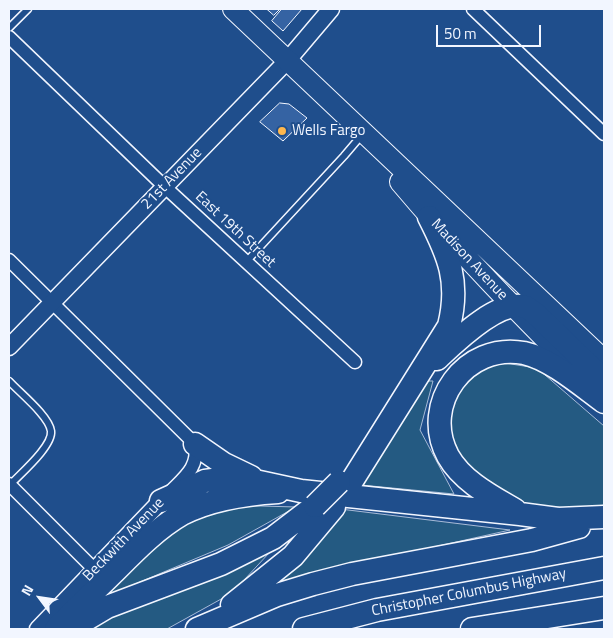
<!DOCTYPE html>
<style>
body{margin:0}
#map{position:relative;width:613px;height:638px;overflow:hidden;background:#1f4e8c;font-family:"Titillium Web",sans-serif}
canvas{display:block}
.frame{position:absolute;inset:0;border:10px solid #f2f6ff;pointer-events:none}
.north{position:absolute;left:15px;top:573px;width:50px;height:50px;-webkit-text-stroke:4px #1f4e8c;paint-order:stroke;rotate:301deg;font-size:14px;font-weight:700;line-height:20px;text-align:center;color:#f2f6ff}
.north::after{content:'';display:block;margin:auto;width:18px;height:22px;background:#f2f6ff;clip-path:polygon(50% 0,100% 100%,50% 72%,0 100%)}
.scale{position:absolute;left:436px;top:25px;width:105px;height:22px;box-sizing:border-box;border:2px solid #f2f6ff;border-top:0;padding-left:6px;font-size:15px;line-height:18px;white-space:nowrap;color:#f2f6ff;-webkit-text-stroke:4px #1f4e8c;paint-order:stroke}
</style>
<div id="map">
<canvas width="613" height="638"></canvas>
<div class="frame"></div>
<div class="north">N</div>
<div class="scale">50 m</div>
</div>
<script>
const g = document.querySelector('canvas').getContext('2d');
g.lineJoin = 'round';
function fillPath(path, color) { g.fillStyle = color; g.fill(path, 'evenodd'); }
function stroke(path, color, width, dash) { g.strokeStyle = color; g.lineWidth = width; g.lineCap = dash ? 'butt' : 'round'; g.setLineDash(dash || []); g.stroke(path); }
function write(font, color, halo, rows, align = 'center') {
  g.font = font + ' "Titillium Web",sans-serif'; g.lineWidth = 4; g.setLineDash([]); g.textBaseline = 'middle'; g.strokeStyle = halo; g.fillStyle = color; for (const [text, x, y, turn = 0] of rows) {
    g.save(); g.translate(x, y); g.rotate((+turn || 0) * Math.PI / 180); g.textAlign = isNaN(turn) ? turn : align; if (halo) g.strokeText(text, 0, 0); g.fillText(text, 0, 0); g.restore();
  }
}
const green = new Path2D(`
 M 485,360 L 537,368 L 604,426 L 604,505 L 587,509 L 522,505 L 489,487 L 448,442 L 452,391 Z
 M 424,381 L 433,381 L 420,430 L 454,494 L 361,485 Z
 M 226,505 L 296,507 L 228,545 L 90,603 L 180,519 Z
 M 340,509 L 510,530 L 268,584 Z
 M 282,539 L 232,593 L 167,629 L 84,629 Z`);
const building = new Path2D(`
 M 267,9 L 280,9 L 274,15 Z
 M 282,9 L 302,9 L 283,31 L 272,21 Z
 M 280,103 L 289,104 L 307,118 L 283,141 L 260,122 Z`);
const service = new Path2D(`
 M 9,28 L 28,9
 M 246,262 L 344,156 L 361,136
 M 9,381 C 20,393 49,416 51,431 C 53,446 20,474 10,485`);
const minor = new Path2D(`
 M 473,9 L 604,134
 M 9,37 L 165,187 L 355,362
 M 9,260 L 195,444 C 199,466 186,476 172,490
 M 9,484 L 95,570`);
const tertiary = new Path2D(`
 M 9,347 L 287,61 L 331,9
 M 38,629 L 161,501`);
const primary = new Path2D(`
 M 233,9 L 604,360
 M 400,182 C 458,251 521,315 585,379`);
const motorway = new Path2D(`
 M 437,359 C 455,342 499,298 526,307 C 530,309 533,312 536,314 L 604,380
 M 195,444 L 224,464 L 251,477
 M 350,484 L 449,326 C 460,282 449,256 429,217
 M 161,501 L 205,481 L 228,478 L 241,478 L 301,491 L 520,514 L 558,519 L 604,517
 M 515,510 C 491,496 462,481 448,456 C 420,404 466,342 524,353 C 551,359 582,386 604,402
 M 232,605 L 293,556 L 334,507
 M 56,629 C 74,610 94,592 113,573 C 134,552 156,529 182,514 C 211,499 246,494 278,492
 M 70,629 L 107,607 L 221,564 L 273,538 L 315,506
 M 197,629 L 277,595 L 313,584 L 352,574 L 532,540 L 579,527
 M 304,629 L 377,610 L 604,568
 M 472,629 L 604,608`);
const motorwayBridge = new Path2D(`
 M 315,506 L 339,482`);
const markers = [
 [282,131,5,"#ffb74d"]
];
const poiNames = [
 ["Wells Fargo",292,131]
];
const streetNames = [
 ["21st Avenue",172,179,-46],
 ["East 19th Street",235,230,43],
 ["Madison Avenue",469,260,47],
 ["Beckwith Avenue",124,540,-46],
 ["Christopher Columbus Highway",469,593,-11]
];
fillPath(green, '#245a82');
stroke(green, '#a8bbd7', 1);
fillPath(building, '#3563a3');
stroke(building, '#f2f6ff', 1);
stroke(service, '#f2f6ff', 9);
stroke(minor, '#f2f6ff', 15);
stroke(tertiary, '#f2f6ff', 19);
stroke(primary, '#f2f6ff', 22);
stroke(motorway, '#f2f6ff', 25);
stroke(service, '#1f4e8c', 6);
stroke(minor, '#1f4e8c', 12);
stroke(tertiary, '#1f4e8c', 16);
stroke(primary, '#1f4e8c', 20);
stroke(motorway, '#1f4e8c', 22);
stroke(motorwayBridge, '#f2f6ff', 25, []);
stroke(motorwayBridge, '#1f4e8c', 22);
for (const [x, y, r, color] of markers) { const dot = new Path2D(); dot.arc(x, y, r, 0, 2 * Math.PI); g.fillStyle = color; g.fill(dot); stroke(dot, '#1f4e8c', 2); }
write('15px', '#f2f6ff', '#1f4e8c', poiNames, 'left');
write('15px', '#f2f6ff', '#1f4e8c', streetNames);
</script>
